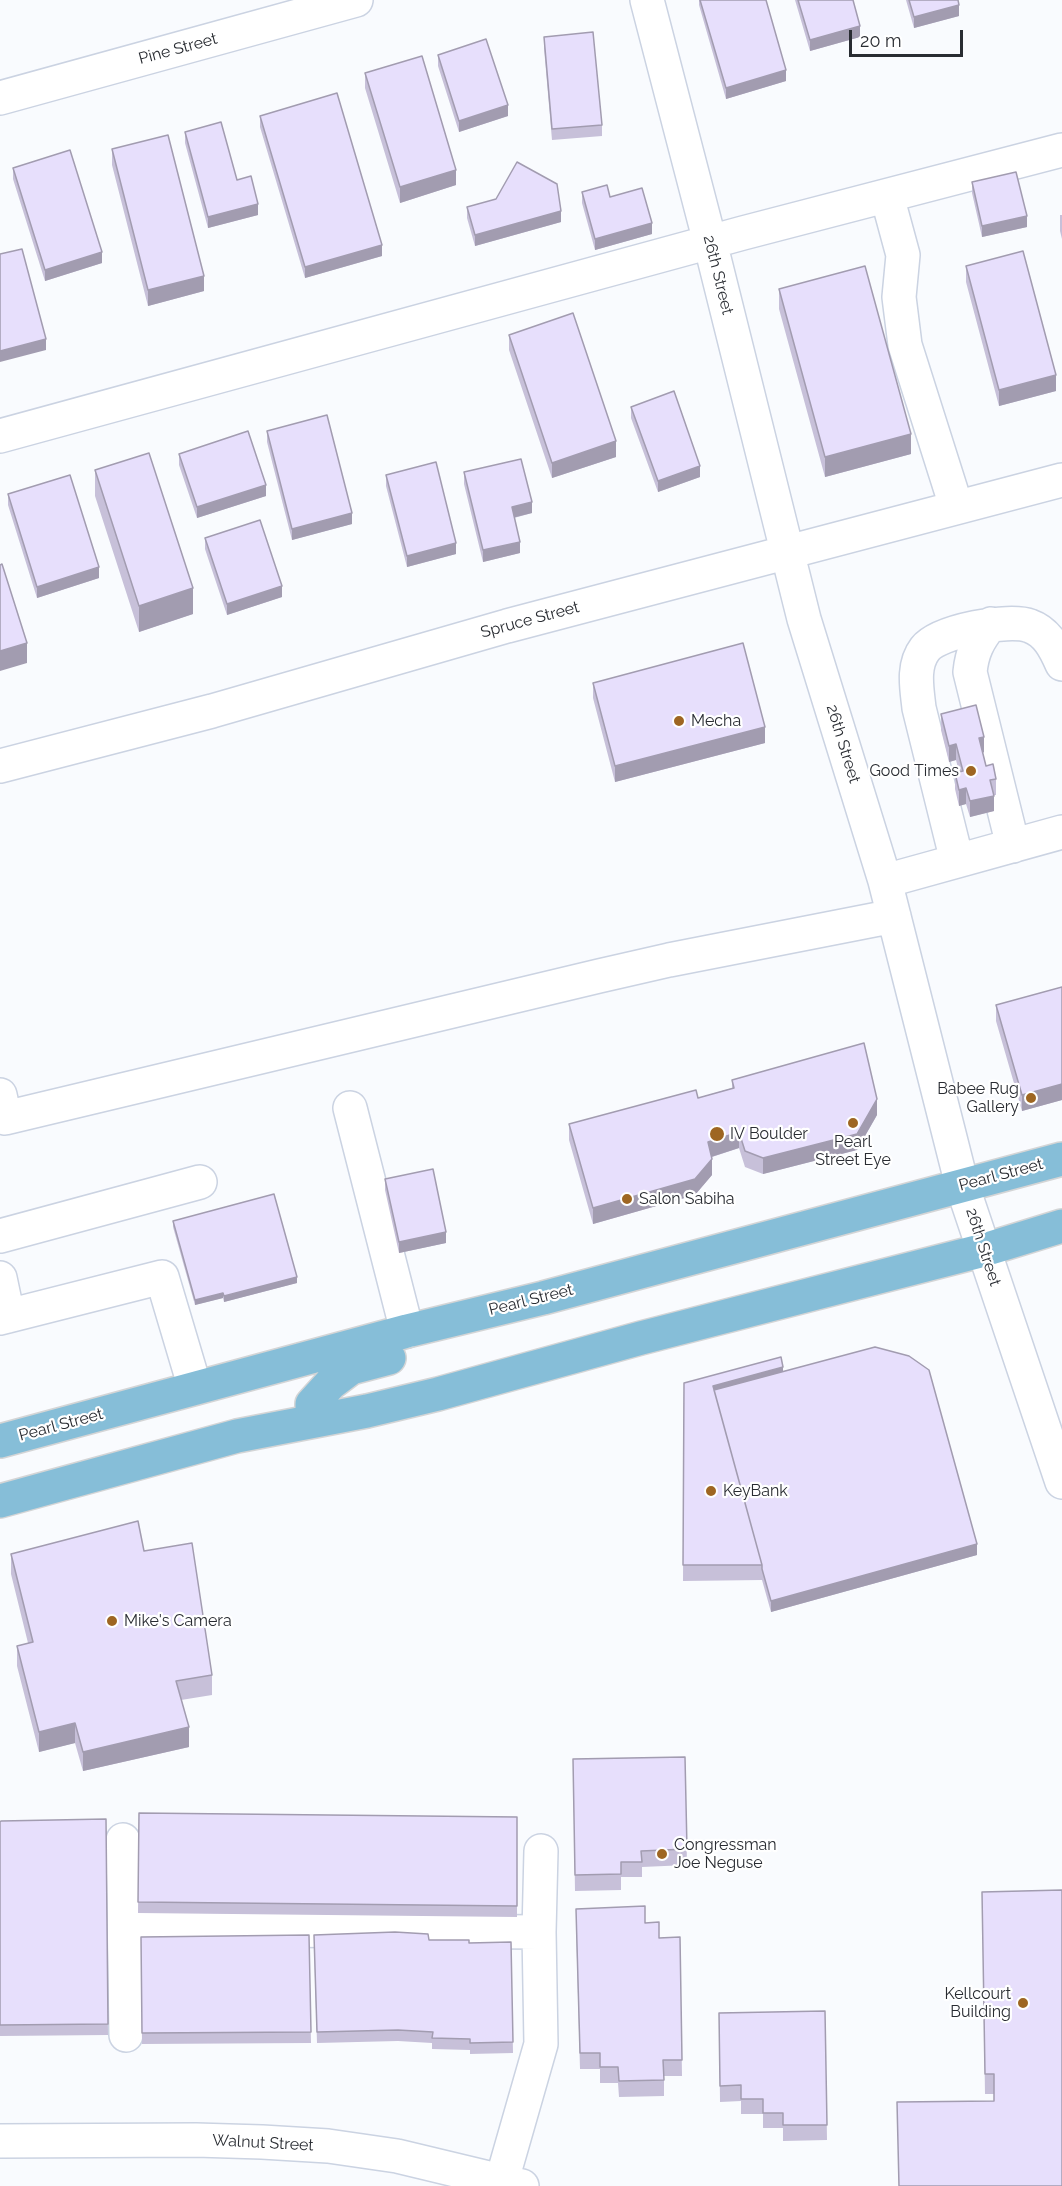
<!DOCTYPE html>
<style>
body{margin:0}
#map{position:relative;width:1062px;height:2186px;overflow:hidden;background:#f9fbfe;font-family:Raleway,sans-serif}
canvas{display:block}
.scale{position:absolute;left:849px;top:30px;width:114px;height:27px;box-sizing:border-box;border:3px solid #292c32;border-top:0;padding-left:8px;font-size:18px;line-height:21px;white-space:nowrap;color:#292c32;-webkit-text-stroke:4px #fff;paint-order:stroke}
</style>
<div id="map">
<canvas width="1062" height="2186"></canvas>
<div class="scale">20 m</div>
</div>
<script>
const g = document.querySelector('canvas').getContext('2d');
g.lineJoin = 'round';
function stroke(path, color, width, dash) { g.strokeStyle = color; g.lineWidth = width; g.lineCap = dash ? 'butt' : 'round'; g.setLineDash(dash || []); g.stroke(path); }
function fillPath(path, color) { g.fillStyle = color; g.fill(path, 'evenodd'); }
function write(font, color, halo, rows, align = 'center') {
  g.font = font + ' Raleway,sans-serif'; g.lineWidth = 4.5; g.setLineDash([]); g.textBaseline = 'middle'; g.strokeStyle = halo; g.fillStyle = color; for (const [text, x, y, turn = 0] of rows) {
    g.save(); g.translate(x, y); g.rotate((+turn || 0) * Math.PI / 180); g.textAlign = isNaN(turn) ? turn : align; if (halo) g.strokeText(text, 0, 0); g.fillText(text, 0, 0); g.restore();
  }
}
const minor = new Path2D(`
 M 647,0 L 710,242 L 804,619 L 885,881 L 962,1185 L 1062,1482
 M 0,98 L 356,0
 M 887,196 L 903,255 L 899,297 L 905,345 L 956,506
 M 0,436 L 743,233 L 1062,150
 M 991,624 C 978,640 972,652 970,672 L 1013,846
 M 0,766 L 212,711 L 507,626 L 1062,480
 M 957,861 L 919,708 C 917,689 912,666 925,649 C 939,631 1009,618 1030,626 C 1047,632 1055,648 1062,664
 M 885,881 L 1062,832
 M 0,1095 L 5,1118 L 599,976 L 669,960 L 894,916
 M 350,1108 L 407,1331
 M 0,1236 L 200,1182
 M 0,1278 L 8,1316
 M 0,1318 L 162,1277 L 195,1388
 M 123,1840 L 126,2035
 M 125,1929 L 539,1932 L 541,2044 L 502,2180
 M 539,1932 L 541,1851
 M 0,2141 L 196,2140 L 262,2142 L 328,2146 L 397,2156 L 522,2186`);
const major = new Path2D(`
 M 312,1421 L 312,1404 L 331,1383 L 351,1368 L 389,1358
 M 0,1441 L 407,1331 L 543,1298 L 1062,1159
 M 0,1501 L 237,1436 L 367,1411 L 438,1394 L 641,1338 L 984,1250 L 1062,1226`);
const wall = new Path2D(`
 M 699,0 L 766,0 L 786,81 L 726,99 L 699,5 Z
 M 795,0 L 853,0 L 860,37 L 810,51 Z
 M 906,0 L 958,0 L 959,16 L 914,28 Z
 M 544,37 L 602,125 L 602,136 L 552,140 L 544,48 Z
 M 438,55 L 508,116 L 459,132 L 438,66 Z
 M 365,73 L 456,185 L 400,203 L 365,88 Z
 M 260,116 L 382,256 L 305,278 L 260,127 Z
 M 185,132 L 237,180 L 258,215 L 208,228 L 185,143 Z
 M 112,149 L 204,291 L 148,306 L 112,165 Z
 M 13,168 L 102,263 L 45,281 L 13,179 Z
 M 972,182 L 1027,227 L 982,237 L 972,193 Z
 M 582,192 L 610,197 L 652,234 L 595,250 L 582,203 Z
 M 467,207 L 561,222 L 475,246 L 467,218 Z
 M 1060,215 L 1062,215 L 1062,239 L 1060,231 Z
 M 966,266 L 1056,391 L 999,406 L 966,282 Z
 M 779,289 L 911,454 L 825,477 L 779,309 Z
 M 509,335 L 616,457 L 552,478 L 509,350 Z
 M 631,407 L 700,477 L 658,492 L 631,418 Z
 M 267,431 L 352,524 L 292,540 L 267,442 Z
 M 179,454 L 266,496 L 197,518 L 179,465 Z
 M 95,470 L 193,614 L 139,632 L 95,496 Z
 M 464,472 L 532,513 L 514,518 L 520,553 L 483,562 L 464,484 Z
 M 386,475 L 456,554 L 407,567 L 386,486 Z
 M 8,494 L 99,578 L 37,598 L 8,505 Z
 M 205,538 L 282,597 L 227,615 L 205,549 Z
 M 593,683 L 765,743 L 615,782 L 593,698 Z
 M 941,714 L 984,752 L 983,753 L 986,766 L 996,779 L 996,795 L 994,795 L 994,811 L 970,817 L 966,804 L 959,806 L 955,789 L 955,773 L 959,772 L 956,760 L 949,762 L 941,730 Z
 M 1062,987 L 1062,1100 L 1022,1111 L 996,1021 L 996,1005 Z
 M 732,1080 L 877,1115 L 857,1150 L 763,1174 L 745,1167 L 739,1148 L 712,1157 L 712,1175 L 695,1195 L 593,1224 L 569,1140 L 569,1124 L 698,1098 L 732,1088 Z
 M 385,1179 L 446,1243 L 399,1253 L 385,1190 Z
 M 173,1221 L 297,1283 L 224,1302 L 223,1298 L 195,1305 L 173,1227 Z
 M 783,1372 L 977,1555 L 771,1612 L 762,1580 L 683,1581 L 684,1383 Z
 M 144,1551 L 212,1675 L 212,1695 L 181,1700 L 189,1747 L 83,1771 L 75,1743 L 39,1752 L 17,1666 L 17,1646 L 28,1643 L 11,1574 L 11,1554 Z
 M 685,1757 L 687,1865 L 642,1867 L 642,1877 L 621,1877 L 621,1890 L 575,1891 L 573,1759 Z
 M 139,1813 L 517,1817 L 517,1917 L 138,1913 Z
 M 106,1819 L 108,2035 L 0,2036 L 0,1822 Z
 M 1062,1890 L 994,2094 L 985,2094 L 982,1892 Z
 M 645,1923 L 659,1938 L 680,1937 L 682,2076 L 664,2076 L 664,2096 L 619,2097 L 618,2083 L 600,2083 L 600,2069 L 580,2069 L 576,1925 Z
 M 309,1935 L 311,2043 L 142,2044 L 141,1937 Z
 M 429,1940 L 469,1943 L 511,1942 L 513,2053 L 470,2054 L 470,2050 L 432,2049 L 432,2043 L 398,2041 L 317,2043 L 314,1946 Z
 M 825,2011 L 827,2140 L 783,2141 L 783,2128 L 763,2128 L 763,2114 L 741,2114 L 741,2101 L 720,2102 L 719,2013 Z`);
const shadedWall = new Path2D(`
 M 959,5 L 959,16 L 914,28 L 914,17 Z
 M 860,26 L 860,37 L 810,51 L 810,40 Z
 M 786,70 L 786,81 L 726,99 L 726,88 Z
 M 508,105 L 508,116 L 459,132 L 459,121 Z
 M 456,170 L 456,185 L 400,203 L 400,187 Z
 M 258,204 L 258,215 L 208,228 L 208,217 Z
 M 561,211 L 561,222 L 475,246 L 475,235 Z
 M 1027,216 L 1027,227 L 982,237 L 982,226 Z
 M 652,223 L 652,234 L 595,250 L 595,239 Z
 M 382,245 L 382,256 L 305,278 L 305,267 Z
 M 102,252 L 102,263 L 45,281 L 45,270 Z
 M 204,276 L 204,291 L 148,306 L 148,290 Z
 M 46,339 L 46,350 L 0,362 L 0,351 Z
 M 1056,375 L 1056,391 L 999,406 L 999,390 Z
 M 911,434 L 911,454 L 825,477 L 825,457 Z
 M 616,441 L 616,457 L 552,478 L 552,463 Z
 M 700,466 L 700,477 L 658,492 L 658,481 Z
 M 266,485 L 266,496 L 197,518 L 197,507 Z
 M 532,502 L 532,513 L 512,518 L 512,507 Z
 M 352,513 L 352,524 L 292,540 L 292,529 Z
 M 520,542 L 520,553 L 483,562 L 483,550 Z
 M 456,543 L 456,554 L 407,567 L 407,556 Z
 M 99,567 L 99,578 L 37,598 L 37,587 Z
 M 282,586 L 282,597 L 227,615 L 227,604 Z
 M 193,588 L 193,614 L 139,632 L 139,606 Z
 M 27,643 L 27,663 L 0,671 L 0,651 Z
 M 765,727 L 765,743 L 615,782 L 615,766 Z
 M 984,737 L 984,752 L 979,754 L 979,738 Z
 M 956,744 L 956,760 L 949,762 L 949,746 Z
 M 966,788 L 966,804 L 959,806 L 959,790 Z
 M 994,796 L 994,811 L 970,817 L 970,801 Z
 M 1062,1084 L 1062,1100 L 1022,1111 L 1022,1095 Z
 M 877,1099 L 877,1115 L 857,1150 L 763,1174 L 763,1158 Z
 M 739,1132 L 739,1148 L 708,1158 L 708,1142 Z
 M 712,1159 L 712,1175 L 695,1195 L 593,1224 L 593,1208 Z
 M 446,1232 L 446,1243 L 399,1253 L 399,1242 Z
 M 297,1277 L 297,1283 L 224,1302 L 224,1296 Z
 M 223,1293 L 223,1298 L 195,1305 L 195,1300 Z
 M 783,1367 L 783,1383 L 716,1401 L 713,1386 Z
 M 977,1544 L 977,1555 L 771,1612 L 771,1601 Z
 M 75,1723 L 75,1743 L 39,1752 L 39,1732 Z
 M 189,1727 L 189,1747 L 83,1771 L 83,1752 Z`);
const building = new Path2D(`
 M 700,0 L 766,0 L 786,70 L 726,88 Z
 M 798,0 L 853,0 L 860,26 L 810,40 Z
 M 909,0 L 958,0 L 959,5 L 914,17 Z
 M 593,32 L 602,125 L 552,129 L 544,37 Z
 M 486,39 L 508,105 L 459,121 L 438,55 Z
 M 422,56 L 456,170 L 400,187 L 365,73 Z
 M 337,93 L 382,245 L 305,267 L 260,116 Z
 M 221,122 L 237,180 L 251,176 L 258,204 L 208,217 L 185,132 Z
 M 168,135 L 204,276 L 148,290 L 112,149 Z
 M 70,150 L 102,252 L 45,270 L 13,168 Z
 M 517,162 L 557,184 L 561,211 L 475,235 L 467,207 L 496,199 Z
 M 1016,172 L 1027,216 L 982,226 L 972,182 Z
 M 607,185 L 610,197 L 642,188 L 652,223 L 595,239 L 582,192 Z
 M 22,249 L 46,339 L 0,351 L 0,254 Z
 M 1023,251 L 1056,375 L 999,390 L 966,266 Z
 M 865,266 L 911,434 L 825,457 L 779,289 Z
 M 573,313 L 616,441 L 552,463 L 509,335 Z
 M 674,391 L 700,466 L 658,481 L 631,407 Z
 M 327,415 L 352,513 L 292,529 L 267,431 Z
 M 248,431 L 266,485 L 197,507 L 179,454 Z
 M 149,453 L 193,588 L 139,606 L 95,470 Z
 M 521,459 L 532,502 L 512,507 L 520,542 L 483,550 L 464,472 Z
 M 436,462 L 456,543 L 407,556 L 386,475 Z
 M 70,475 L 99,567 L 37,587 L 8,494 Z
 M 260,520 L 282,586 L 227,604 L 205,538 Z
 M 2,564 L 27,643 L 0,651 L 0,565 Z
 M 743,643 L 765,727 L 615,766 L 593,683 Z
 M 976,705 L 984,737 L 979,738 L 986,766 L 993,764 L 996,779 L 990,780 L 994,796 L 970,801 L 966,788 L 959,790 L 955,773 L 963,771 L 956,744 L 949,746 L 941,714 Z
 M 1062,987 L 1062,1084 L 1022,1095 L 996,1005 Z
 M 864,1043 L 877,1099 L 857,1134 L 763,1158 L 745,1151 L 739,1132 L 708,1142 L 712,1159 L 695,1179 L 593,1208 L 569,1124 L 696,1090 L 698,1098 L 734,1088 L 732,1080 Z
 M 433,1169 L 446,1232 L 399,1242 L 385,1179 Z
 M 274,1194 L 297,1277 L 224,1296 L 223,1293 L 195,1300 L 173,1221 Z
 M 875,1347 L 909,1356 L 929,1370 L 977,1544 L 771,1601 L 762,1569 L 762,1565 L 714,1390 Z
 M 781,1357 L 783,1367 L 713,1386 L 762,1565 L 683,1565 L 684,1383 Z
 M 138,1521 L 144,1551 L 192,1543 L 212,1675 L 176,1681 L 189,1727 L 83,1752 L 75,1723 L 39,1732 L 17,1646 L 33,1642 L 11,1554 Z
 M 685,1757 L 687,1849 L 641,1851 L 642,1862 L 621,1862 L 621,1874 L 575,1875 L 573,1759 Z
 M 139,1813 L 517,1817 L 517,1906 L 138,1902 Z
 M 106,1819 L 108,2024 L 0,2025 L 0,1822 L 1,1821 Z
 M 1062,1890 L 1062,2186 L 899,2186 L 897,2102 L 994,2101 L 994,2074 L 985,2074 L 982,1892 Z
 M 645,1906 L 645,1923 L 659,1922 L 659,1938 L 680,1937 L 682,2060 L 663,2060 L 664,2080 L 619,2081 L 618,2067 L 600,2067 L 600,2053 L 580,2053 L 576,1909 Z
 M 395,1932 L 428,1934 L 429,1940 L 469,1940 L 469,1943 L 511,1942 L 513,2042 L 470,2043 L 470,2039 L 432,2038 L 433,2032 L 398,2030 L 317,2032 L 314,1935 Z
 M 309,1935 L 311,2032 L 142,2033 L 141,1937 Z
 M 825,2011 L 827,2125 L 783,2125 L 783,2113 L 763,2113 L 763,2099 L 741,2099 L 741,2085 L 720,2086 L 719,2013 Z`);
const markers = [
 [679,721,6,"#9e6622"],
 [971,771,6,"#9e6622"],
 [1031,1098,6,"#9e6622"],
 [853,1123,6,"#9e6622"],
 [717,1134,8,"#9e6622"],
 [627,1199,6,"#9e6622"],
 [711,1491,6,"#9e6622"],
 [112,1621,6,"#9e6622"],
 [662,1854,6,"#9e6622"],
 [1023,2003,6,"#9e6622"]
];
const streetNames = [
 ["Pine Street",178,49,-15],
 ["26th Street",718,275,76],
 ["Spruce Street",530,620,-15],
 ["26th Street",843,744,73],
 ["Pearl Street",1001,1175,-15],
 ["26th Street",983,1247,72],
 ["Pearl Street",531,1300,-14],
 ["Pearl Street",61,1425,-15],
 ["Walnut Street",263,2143,3]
];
const poiNames = [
 ["Mecha",691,721],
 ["Good Times",959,771,"right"],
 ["Babee Rug",1019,1089,"right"],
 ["Gallery",1019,1107,"right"],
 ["IV Boulder",730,1134],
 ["Pearl",853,1142,"center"],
 ["Street Eye",853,1160,"center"],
 ["Salon Sabiha",639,1199],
 ["KeyBank",723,1491],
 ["Mike's Camera",124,1621],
 ["Congressman",674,1845],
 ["Joe Neguse",674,1863],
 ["Kellcourt",1011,1994,"right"],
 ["Building",1011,2012,"right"]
];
stroke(minor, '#cbd3e2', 36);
stroke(major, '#d4d5d6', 36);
stroke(minor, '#fff', 33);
stroke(major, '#86bed8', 33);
fillPath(wall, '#c7c0d9');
fillPath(shadedWall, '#a29cb0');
fillPath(building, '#e7dffc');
stroke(building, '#a29cb0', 1.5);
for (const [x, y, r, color] of markers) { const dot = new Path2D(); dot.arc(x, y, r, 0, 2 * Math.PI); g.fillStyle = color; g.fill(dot); stroke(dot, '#fff', 2); }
write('16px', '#292c32', '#fff', streetNames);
write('16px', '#292c32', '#fff', poiNames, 'left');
</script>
